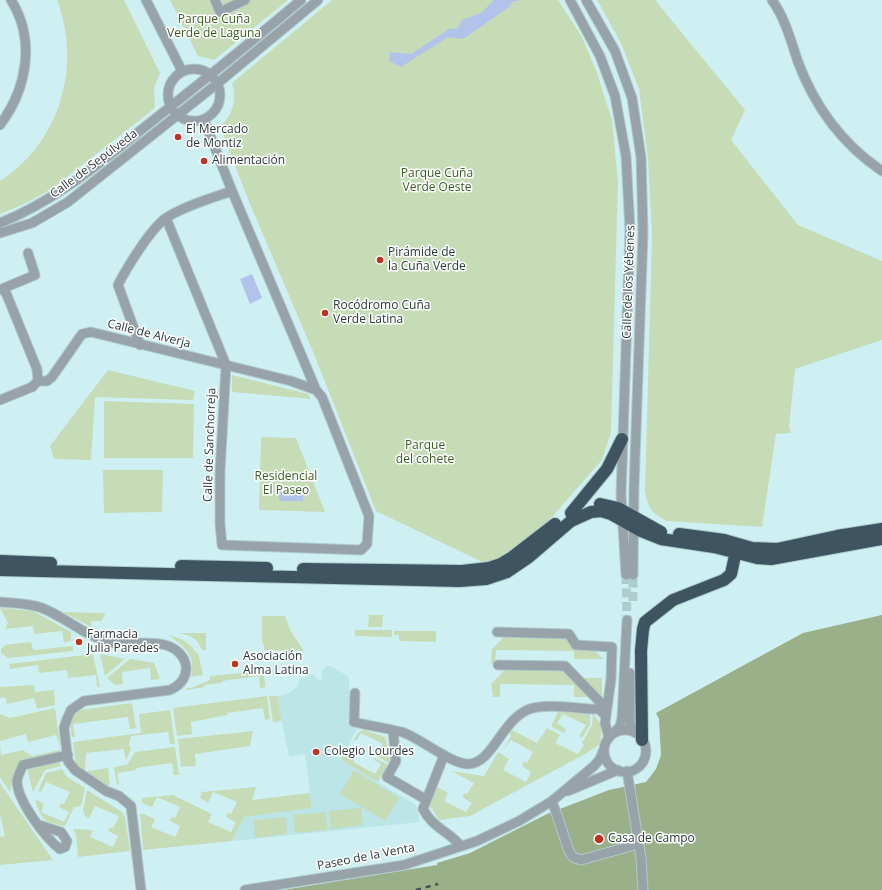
<!DOCTYPE html>
<meta charset="utf-8">
<style>
body{margin:0}
canvas{display:block;background:#cff0f2}
</style>
<canvas width="882" height="890"></canvas>
<script>
const g = document.querySelector('canvas').getContext('2d');
g.lineJoin = 'round';
function fillPath(path, color) { g.fillStyle = color; g.fill(path, 'evenodd'); }
function stroke(path, color, width, dash) { g.strokeStyle = color; g.lineWidth = width; g.lineCap = dash ? 'butt' : 'round'; g.setLineDash(dash || []); g.stroke(path); }
function write(font, color, halo, rows, align = 'center') {
  g.font = font + ' "Open Sans",sans-serif'; g.lineWidth = 3; g.setLineDash([]); g.textBaseline = 'middle'; g.strokeStyle = halo; g.fillStyle = color; for (const [text, x, y, turn = 0] of rows) {
    g.save(); g.translate(x, y); g.rotate((+turn || 0) * Math.PI / 180); g.textAlign = isNaN(turn) ? turn : align; if (halo) g.strokeText(text, 0, 0); g.fillText(text, 0, 0); g.restore();
  }
}
const built = new Path2D(`
 M 327,666 L 331,666 L 349,677 L 350,717 L 348,721 L 351,726 L 357,728 L 341,760 L 416,805 L 420,822 L 232,841 L 244,817 L 312,808 L 305,754 L 289,757 L 277,696 L 285,695 L 292,691 L 298,685 L 300,678 L 304,678 L 309,674 L 314,675 L 318,680 L 322,679 L 322,670 Z`);
const green = new Path2D(`
 M 57,0 L 124,0 L 160,73 L 154,88 L 155,108 L 53,188 L 26,203 L 0,214 L 0,181 C 60,143 82,66 57,0 Z
 M 170,0 L 288,0 L 214,60 L 198,56 Z
 M 332,0 L 558,0 L 582,37 L 597,73 L 612,120 L 618,182 L 611,432 L 602,460 L 515,559 L 499,570 L 376,511 L 314,354 L 250,204 L 220,127 C 233,115 237,99 232,83 Z
 M 597,0 L 655,0 L 745,110 L 731,140 L 798,225 L 882,261 L 882,340 L 795,369 L 789,427 L 791,433 L 776,434 L 762,527 L 667,521 C 651,513 648,508 645,491 L 652,235 L 648,159 L 639,89 L 620,41 Z
 M 108,370 L 195,391 L 193,400 L 95,397 L 91,460 L 54,459 L 50,446 Z
 M 232,375 L 308,394 L 311,399 L 232,392 Z
 M 104,401 L 194,404 L 193,458 L 104,458 Z
 M 261,437 L 296,438 L 325,512 L 259,510 Z
 M 103,470 L 163,470 L 162,512 L 104,513 Z
 M 0,608 L 33,611 L 71,632 L 71,641 L 64,643 L 62,631 L 34,634 L 33,626 L 5,629 L 8,623 Z
 M 63,612 L 104,613 L 105,615 L 101,621 L 91,621 L 91,627 Z
 M 369,615 L 383,615 L 382,627 L 368,627 Z
 M 262,616 L 285,616 L 290,630 L 304,651 L 264,650 L 264,644 L 262,643 Z
 M 355,630 L 392,630 L 392,637 L 355,636 Z
 M 394,631 L 436,631 L 436,642 L 399,641 L 399,635 L 394,635 Z
 M 179,633 L 206,633 L 206,650 L 202,650 L 198,642 L 190,636 Z
 M 169,635 C 181,638 191,643 196,653 L 198,653 L 203,675 L 191,677 C 196,653 185,649 169,635 Z
 M 503,638 L 570,638 L 593,649 L 603,659 L 574,659 L 574,651 L 496,650 L 495,664 L 491,664 L 492,649 Z
 M 31,642 L 33,650 L 73,646 L 73,651 L 8,658 L 1,653 L 1,649 L 5,645 Z
 M 93,654 L 100,687 L 97,687 L 96,675 L 68,678 L 67,670 L 39,673 L 38,665 L 10,669 L 9,664 Z
 M 100,654 L 125,659 L 105,676 Z
 M 130,659 L 154,663 L 160,679 L 151,680 L 150,668 L 122,672 L 123,684 L 115,685 L 107,678 Z
 M 505,670 L 566,671 L 591,697 L 574,697 L 574,685 L 500,684 L 500,697 L 493,697 L 491,684 Z
 M 263,671 L 266,687 L 260,688 L 259,676 L 222,681 L 222,683 L 204,685 L 205,687 L 186,690 L 186,688 L 191,688 L 210,680 L 210,676 Z
 M 581,678 L 602,678 L 602,698 Z
 M 34,685 L 35,692 L 54,690 L 55,705 L 37,709 L 34,698 L 7,704 L 5,697 L 0,698 L 0,687 Z
 M 267,696 L 270,719 L 265,720 L 263,708 L 227,713 L 227,715 L 191,722 L 192,734 L 177,736 L 173,708 Z
 M 269,696 L 277,696 L 282,721 L 273,722 Z
 M 132,703 L 136,728 L 130,729 L 128,717 L 73,724 L 75,737 L 72,737 C 70,726 69,716 80,710 Z
 M 55,708 L 60,747 L 56,735 L 28,742 L 26,734 L 0,741 L 0,714 L 10,718 Z
 M 170,710 L 175,744 L 170,744 L 168,732 L 131,736 L 129,744 L 131,749 L 126,761 L 124,749 L 86,753 L 85,772 L 76,763 L 73,742 L 141,733 L 139,714 Z
 M 558,712 L 590,713 L 590,725 L 582,738 L 579,736 L 586,725 L 563,714 L 557,723 L 566,729 L 564,733 L 551,726 Z
 M 593,714 C 602,722 602,733 600,744 L 585,754 L 470,816 L 439,820 L 430,806 L 436,786 L 448,793 L 444,801 L 466,812 L 472,803 L 462,797 L 465,793 L 467,794 L 474,783 L 451,771 L 484,776 L 498,752 L 509,759 L 503,770 L 526,782 L 531,772 L 522,766 L 524,762 L 527,763 L 533,752 L 511,740 L 503,750 L 511,736 L 509,734 L 512,730 L 537,743 L 547,728 L 560,735 L 555,743 L 578,754 L 584,745 L 582,743 L 592,725 Z
 M 364,730 L 385,737 L 391,760 L 389,763 L 376,756 L 383,744 L 361,733 L 356,741 L 354,739 L 359,732 Z
 M 253,731 L 250,746 L 195,754 L 196,766 L 181,767 L 178,739 Z
 M 0,744 L 1,755 L 23,750 L 32,756 L 60,750 L 61,754 L 25,761 L 23,758 L 14,771 L 10,792 L 0,777 Z
 M 175,747 L 179,775 L 174,775 L 172,763 L 136,768 L 136,770 L 117,773 L 119,785 L 117,785 L 114,767 L 127,765 L 135,752 Z
 M 345,750 L 357,755 L 353,762 L 375,774 L 381,764 L 374,760 L 375,758 L 388,765 L 378,782 L 341,760 Z
 M 58,760 L 61,766 L 45,770 L 33,792 L 27,768 Z
 M 108,768 L 110,785 L 106,786 L 86,773 L 88,771 Z
 M 62,769 L 67,777 L 85,788 L 81,806 L 74,807 L 65,826 C 43,822 41,820 35,799 L 44,804 L 41,812 L 64,822 L 69,812 L 59,807 L 61,803 L 64,804 L 70,792 L 46,782 L 41,792 L 38,791 L 46,773 Z
 M 354,770 L 399,798 L 385,821 L 340,794 Z
 M 0,783 L 53,860 L 0,865 L 0,837 L 5,836 L 0,814 Z
 M 256,787 L 252,800 L 310,793 L 312,808 L 244,817 L 232,841 L 143,850 L 140,814 L 144,814 L 155,819 L 151,827 L 175,837 L 180,826 L 170,821 L 172,817 L 175,818 L 180,807 L 157,797 L 152,807 L 142,803 L 142,798 L 173,795 L 212,814 L 208,822 L 231,832 L 236,822 L 226,817 L 228,813 L 231,814 L 237,802 L 213,792 L 208,803 L 200,798 L 202,792 Z
 M 87,790 L 122,812 L 125,817 L 130,851 L 78,857 L 76,835 L 73,829 L 93,830 L 90,837 L 113,847 L 118,836 L 108,831 L 110,827 L 113,828 L 119,816 L 95,806 L 89,818 L 85,816 L 83,810 Z
 M 361,808 L 363,825 L 331,829 L 329,811 Z
 M 326,812 L 327,830 L 295,833 L 293,815 Z
 M 286,817 L 287,834 L 255,838 L 254,820 Z`);
const forest = new Path2D(`
 M 882,615 L 882,890 L 283,890 L 437,865 L 437,863 L 470,853 L 547,814 L 609,790 L 646,782 L 656,769 L 661,755 L 659,719 L 656,713 L 803,633 Z`);
const water = new Path2D(`
 M 494,0 L 521,0 L 512,2 L 509,7 L 463,39 L 448,37 L 401,67 L 389,61 L 390,52 L 411,54 L 449,29 L 458,28 L 462,20 L 481,13 Z
 M 252,274 L 262,298 L 250,304 L 240,279 Z
 M 279,488 L 303,489 L 303,501 L 279,501 Z`);
const minorTunnel = new Path2D(`
 M 626,575 L 627,620
 M 633,601 L 633,575`);
const minor = new Path2D(`
 M 146,0 L 182,71
 M 215,0 L 220,12 L 245,0
 M 570,0 L 600,56 L 615,96 L 626,156 L 630,230 L 621,495 L 626,575
 M 586,0 L 615,51 L 632,98 L 641,157 L 643,233 L 634,487 L 633,575
 M 772,0 C 785,18 791,41 798,62 C 815,107 842,144 882,171
 M168 95a26 26 0 1 1 52 0a26 26 0 1 1-52 0Z
 M 0,125 C 27,89 36,40 11,0
 M 166,218 L 226,365 L 220,472 L 220,524 L 222,545 L 361,550 L 367,544 L 369,516 L 322,397 L 316,390 L 306,366 L 232,191 L 204,120
 M 0,223 C 57,200 98,164 146,126 C 198,85 250,43 301,0
 M 0,233 L 32,223 L 68,202 L 218,83 L 318,0
 M 4,288 L 35,275 L 28,253
 M 0,290 L 4,288 L 37,369 L 38,381
 M 140,345 L 118,285 C 126,269 151,228 166,218 C 184,206 212,198 232,191
 M 0,400 L 32,387 L 38,381 L 47,381 L 52,377 L 82,334 L 91,332 L 291,381 L 316,390
 M 0,602 C 14,603 29,603 42,608 C 65,617 85,636 110,642 C 128,646 147,640 165,645 C 189,651 195,679 170,690 L 84,701 L 71,710 L 67,719 L 64,728 L 68,761 L 75,770 L 106,791 L 119,796 L 131,806 L 141,890
 M 497,632 L 569,634 L 576,645 L 612,647 L 611,679 L 605,723 L 609,738
 M 498,665 L 565,666 L 600,702
 M 630,673 L 630,722 L 632,731
 M 355,693 L 354,722 C 370,726 387,728 402,732 C 420,738 451,764 468,764 C 492,764 501,722 527,710 C 544,703 574,708 593,709 L 599,709 L 605,715
 M604 751a21 21 0 1 1 42 0a21 21 0 1 1-42 0Z
 M 393,731 L 396,761 L 387,777 L 425,799
 M 615,732 L 620,726 L 622,718 L 627,620
 M 444,755 L 423,809 C 432,827 448,831 461,846
 M 627,771 L 641,858 L 643,890
 M 568,791 L 618,770
 M 552,801 L 569,851 L 573,857 L 581,860 L 638,844
 M 39,825 L 61,832 L 67,841 L 65,847 L 60,849 C 45,838 18,801 17,782 C 17,777 21,770 23,765 L 68,755
 M 245,890 L 404,865 L 477,841 L 519,821 L 552,801 L 594,766 L 600,759 L 604,749`);
const highway = new Path2D(`
 M 600,504 L 618,508 L 661,532
 M 571,513 L 607,469 L 622,439
 M 679,534 L 724,540 L 752,548 L 777,549 L 837,536 L 882,529
 M 0,561 L 51,563
 M 181,566 L 267,568
 M 303,569 L 462,571 L 489,568 L 501,564 L 511,558 L 555,524
 M 0,570 L 459,581 L 486,579 L 507,572 L 529,557 L 571,521 L 591,512 L 601,511 L 611,514 L 641,531 L 661,539 L 714,547 L 757,558 L 771,559 L 882,539
 M 642,740 L 641,651 L 643,629 L 645,622 L 673,600 L 724,580 L 731,574 L 737,546`);
const rail = new Path2D(`
 M 416,890 L 438,884`);
const markers = [
 [178,137,4,"#bf3221"],
 [204,161,4,"#bf3221"],
 [380,260,4,"#bf3221"],
 [325,313,4,"#bf3221"],
 [79,642,4,"#bf3221"],
 [235,664,4,"#bf3221"],
 [316,752,4,"#bf3221"],
 [599,839,5,"#bf3221"]
];
const parkNames = [
 ["Parque Cuña",214,20],
 ["Verde de Laguna",214,34],
 ["Parque Cuña",437,174],
 ["Verde Oeste",437,188],
 ["Parque",425,446],
 ["del cohete",425,460],
 ["Residencial",286,477],
 ["El Paseo",286,491]
];
const poiNames = [
 ["El Mercado",186,130],
 ["de Montiz",186,144],
 ["Alimentación",212,161],
 ["Pirámide de",388,253],
 ["la Cuña Verde",388,267],
 ["Rocódromo Cuña",333,306],
 ["Verde Latina",333,320],
 ["Farmacia",87,635],
 ["Julia Paredes",87,649],
 ["Asociación",243,657],
 ["Alma Latina",243,671],
 ["Colegio Lourdes",324,752],
 ["Casa de Campo",608,839]
];
const streetNames = [
 ["Calle de Sepúlveda",94,164,-37],
 ["Calle de los Yébenes",629,282,-88],
 ["Calle de Alverja",149,334,14],
 ["Calle de Sanchorreja",210,445,-88],
 ["Paseo de la Venta",366,857,-11]
];
fillPath(built, '#bbe5e7');
fillPath(green, '#c6dcb7');
fillPath(forest, '#99b088');
fillPath(water, '#b2c3eb');
stroke(minorTunnel, '#aecbcd', 9, [9, 4.5]);
stroke(minor, '#aecbcd', 11);
stroke(highway, '#aecbcd', 14);
stroke(minor, '#98a3a9', 9);
stroke(highway, '#3e5561', 12);
stroke(rail, '#405051', 2.5, [5, 5]);
for (const [x, y, r, color] of markers) { const dot = new Path2D(); dot.arc(x, y, r, 0, 2 * Math.PI); g.fillStyle = color; g.fill(dot); stroke(dot, '#fff', 1.5); }
write('12px', '#3c5920', '#fff', parkNames);
write('12px', '#2a3738', '#fff', poiNames, 'left');
write('12px', '#2a3738', '#fff', streetNames);
</script>
